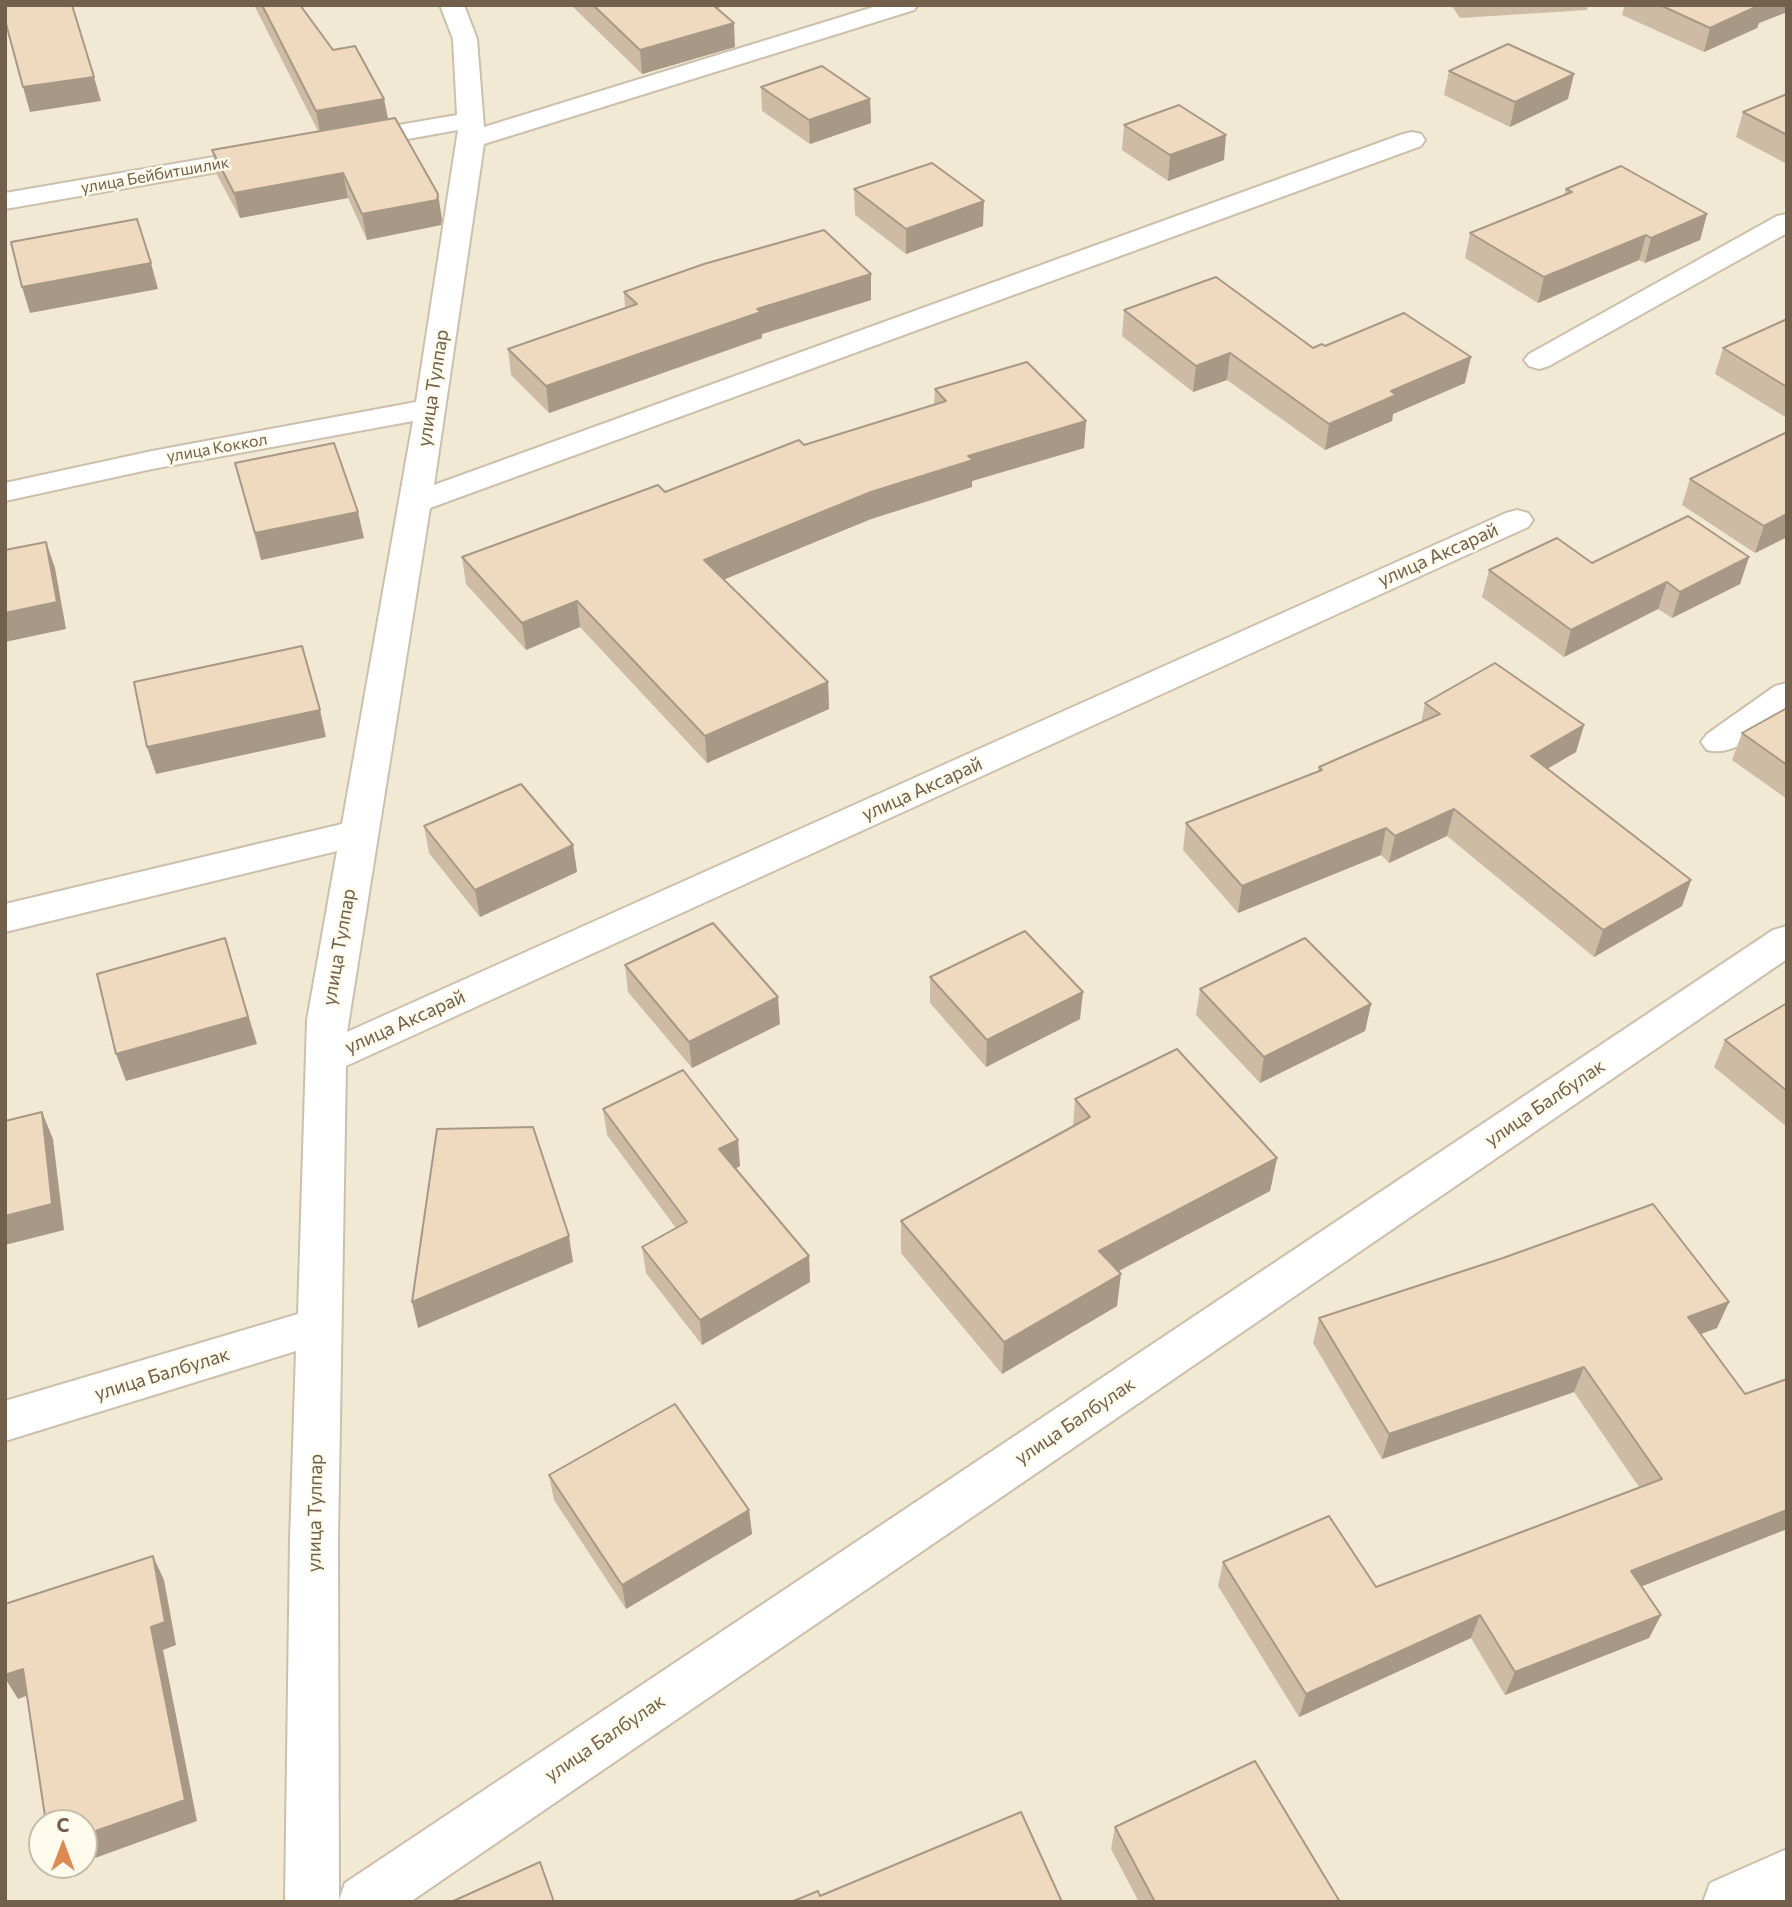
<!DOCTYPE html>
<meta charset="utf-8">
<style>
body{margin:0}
#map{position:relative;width:1792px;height:1907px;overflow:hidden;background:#fbf6e6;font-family:Commissioner,sans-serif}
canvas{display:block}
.frame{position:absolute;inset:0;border:7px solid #73604c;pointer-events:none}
.north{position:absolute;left:28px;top:1809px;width:70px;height:70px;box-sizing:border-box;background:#fefaec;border:2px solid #c6bcac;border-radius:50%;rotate:0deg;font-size:19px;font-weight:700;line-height:28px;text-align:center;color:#73604c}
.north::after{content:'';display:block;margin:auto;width:24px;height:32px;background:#de8852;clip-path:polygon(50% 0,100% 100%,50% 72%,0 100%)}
</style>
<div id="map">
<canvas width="1792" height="1907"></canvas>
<div class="frame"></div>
<div class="north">С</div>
</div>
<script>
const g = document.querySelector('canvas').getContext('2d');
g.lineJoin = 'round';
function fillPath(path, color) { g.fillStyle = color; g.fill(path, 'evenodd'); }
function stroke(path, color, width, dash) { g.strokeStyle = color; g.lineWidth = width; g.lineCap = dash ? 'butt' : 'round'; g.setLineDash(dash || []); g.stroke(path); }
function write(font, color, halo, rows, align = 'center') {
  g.font = font + ' Commissioner,sans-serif'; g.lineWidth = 5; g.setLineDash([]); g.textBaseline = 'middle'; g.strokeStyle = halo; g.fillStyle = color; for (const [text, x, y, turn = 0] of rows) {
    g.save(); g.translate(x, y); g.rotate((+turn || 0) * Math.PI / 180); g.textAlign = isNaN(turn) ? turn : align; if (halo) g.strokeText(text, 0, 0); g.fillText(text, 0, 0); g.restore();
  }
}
const residential = new Path2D(`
 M 5,5 L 1787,5 L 1787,1902 L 5,1902 ZM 42,1823 L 84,1823 L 84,1865 L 42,1865 Z`);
const minor = new Path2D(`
 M 440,5 L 464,5 L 477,39 L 484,127 L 880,5 L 918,5 L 914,10 L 484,144 L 434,485 L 1403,134 L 1412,132 L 1421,134 L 1425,140 L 1421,146 L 430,508 L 347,1032 L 1506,513 L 1517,510 L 1528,513 L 1533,520 L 1528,527 L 346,1066 L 338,1540 L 339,1900 L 345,1883 L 1773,930 L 1787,926 L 1787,959 L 410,1902 L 285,1902 L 290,1540 L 296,1351 L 5,1441 L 5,1401 L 298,1314 L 307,1020 L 337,851 L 5,932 L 5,904 L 342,824 L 413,421 L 152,469 L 5,501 L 5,483 L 152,451 L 416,402 L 458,130 L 352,149 L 343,147 L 339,141 L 343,135 L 352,133 L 457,115 L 453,39 Z
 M 266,148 L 275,150 L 279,156 L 275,162 L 5,209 L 5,193 Z
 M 1787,214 L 1787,233 L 1549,366 L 1539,369 L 1529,366 L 1524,360 L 1529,354 L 1777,216 Z
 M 1787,683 L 1787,711 C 1764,727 1736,758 1707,750 L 1701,742 L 1707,734 L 1775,686 Z
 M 1787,1849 L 1787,1902 L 1703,1902 L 1710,1883 Z`);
const wall = new Path2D(`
 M 254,5 L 300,5 L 333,50 L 384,99 L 388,119 L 438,194 L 442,220 L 441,225 L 367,240 L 348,198 L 240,218 L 217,175 L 212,150 L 318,131 Z
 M 571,5 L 727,5 L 716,8 L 735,47 L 642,74 Z
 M 1451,5 L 1588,5 L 1587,10 L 1460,18 Z
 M 1625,5 L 1787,5 L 1787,12 L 1759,23 L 1757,28 L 1704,52 L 1622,15 Z
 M 1449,71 L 1568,99 L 1510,127 L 1444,95 Z
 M 761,87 L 870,99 L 871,123 L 810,144 L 762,111 Z
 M 1787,94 L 1787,164 L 1736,137 L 1743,112 Z
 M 1124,125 L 1224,160 L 1168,181 L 1122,150 Z
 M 854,189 L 983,226 L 906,254 L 855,215 Z
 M 1566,189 L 1707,214 L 1700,240 L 1645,263 L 1639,260 L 1538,303 L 1465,258 L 1470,233 L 1564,195 Z
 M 624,292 L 871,300 L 762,334 L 762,338 L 549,413 L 511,375 L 508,349 L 625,308 Z
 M 1124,310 L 1313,348 L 1325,346 L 1465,383 L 1393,414 L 1392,421 L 1325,450 L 1227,380 L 1193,392 L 1122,336 Z
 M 1787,319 L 1787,418 L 1715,374 L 1723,348 Z
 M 935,389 L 1086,421 L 1084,448 L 972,481 L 972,487 L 871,519 L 724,579 L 828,682 L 829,709 L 707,763 L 580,627 L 526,650 L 466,584 L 462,557 L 665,492 L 804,445 L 934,405 Z
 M 1787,432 L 1787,537 L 1755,553 L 1682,505 L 1690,479 Z
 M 235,463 L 364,538 L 261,560 Z
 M 1749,557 L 1740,584 L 1672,618 L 1658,609 L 1564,657 L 1482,597 L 1489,570 L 1592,563 Z
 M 1425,703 L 1584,725 L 1576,752 L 1547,769 L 1691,880 L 1682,906 L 1594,957 L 1447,836 L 1389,863 L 1381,855 L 1238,913 L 1183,850 L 1186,823 L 1318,771 L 1319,767 L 1421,723 Z
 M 1787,708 L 1787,799 L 1732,760 L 1742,733 Z
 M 424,826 L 573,845 L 577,872 L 480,917 L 429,853 Z
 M 625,965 L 780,1024 L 692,1068 L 628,992 Z
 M 930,977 L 1080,1019 L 986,1067 L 930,1003 Z
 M 1200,989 L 1371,1004 L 1365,1031 L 1260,1083 L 1196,1015 Z
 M 1787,1003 L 1787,1127 L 1714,1067 L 1725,1040 Z
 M 1075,1099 L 1277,1158 L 1270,1191 L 1118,1271 L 1117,1306 L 1002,1374 L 901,1253 L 901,1221 L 1073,1126 Z
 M 603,1109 L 738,1140 L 740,1166 L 735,1169 L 809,1256 L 810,1282 L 702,1345 L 646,1273 L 642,1247 L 676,1228 L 607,1135 Z
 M 1319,1318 L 1717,1328 L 1701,1334 L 1745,1394 L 1787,1379 L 1787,1529 L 1641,1586 L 1661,1615 L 1649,1638 L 1505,1695 L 1471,1638 L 1299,1717 L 1218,1586 L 1223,1562 L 1376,1587 L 1639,1487 L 1574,1392 L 1382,1459 L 1313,1343 Z
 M 549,1475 L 749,1510 L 752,1534 L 626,1609 L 554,1500 Z
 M 1115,1827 L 1340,1902 L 1139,1902 L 1111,1849 Z`);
const shadedWall = new Path2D(`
 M 696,5 L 727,5 L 697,14 Z
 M 1758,5 L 1787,5 L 1787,12 L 1759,23 L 1757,28 L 1704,52 L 1710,28 Z
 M 734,23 L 735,47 L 642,74 L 640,50 Z
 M 1574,74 L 1568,99 L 1510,127 L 1515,102 Z
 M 94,77 L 101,101 L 30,112 L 23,87 Z
 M 384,99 L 389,124 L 321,136 L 316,111 Z
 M 870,99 L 871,123 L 810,144 L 809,120 Z
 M 1226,135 L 1224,160 L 1168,181 L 1170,155 Z
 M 343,173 L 348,198 L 240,218 L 234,193 Z
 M 438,194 L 442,220 L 441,225 L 367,240 L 362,214 Z
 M 984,201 L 983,226 L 906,254 L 906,229 Z
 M 1707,214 L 1700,240 L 1645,263 L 1651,238 Z
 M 1646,235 L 1639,260 L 1538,303 L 1544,277 Z
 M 151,263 L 158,289 L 30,313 L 22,287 Z
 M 871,274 L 871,300 L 762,334 L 762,338 L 549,413 L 546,386 L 757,309 Z
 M 1230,353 L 1227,380 L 1193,392 L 1196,366 Z
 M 1471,357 L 1465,383 L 1393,414 L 1392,421 L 1325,450 L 1329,424 L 1391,391 Z
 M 1086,421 L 1084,448 L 972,481 L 972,487 L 871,519 L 706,587 L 704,560 L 871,492 L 968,456 Z
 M 358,512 L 364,538 L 261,560 L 255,533 Z
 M 1787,514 L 1787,537 L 1755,553 L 1764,526 Z
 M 46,542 L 55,568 L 66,629 L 5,642 L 5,613 Z
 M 1749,557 L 1740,584 L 1672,618 L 1680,592 Z
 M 1667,582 L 1658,609 L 1564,657 L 1571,630 Z
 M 577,601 L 580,627 L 526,650 L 522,623 Z
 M 828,682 L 829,709 L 707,763 L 705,736 Z
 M 320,710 L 326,737 L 156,774 L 147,747 Z
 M 1584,725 L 1576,752 L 1523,783 L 1531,756 Z
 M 1454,809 L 1447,836 L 1389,863 L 1395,836 Z
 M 1386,828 L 1381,855 L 1238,913 L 1242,886 Z
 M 573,845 L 577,872 L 480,917 L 475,890 Z
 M 1691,880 L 1682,906 L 1594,957 L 1603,930 Z
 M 225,938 L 257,1044 L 126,1081 L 116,1054 Z
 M 1083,992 L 1080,1019 L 986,1067 L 987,1040 Z
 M 778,997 L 780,1024 L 692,1068 L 689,1042 Z
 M 1371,1004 L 1365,1031 L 1260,1083 L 1264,1057 Z
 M 42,1112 L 53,1139 L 64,1230 L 5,1245 L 5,1216 Z
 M 738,1140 L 740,1166 L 722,1176 L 719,1149 Z
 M 1277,1158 L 1270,1191 L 1096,1283 L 1099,1251 Z
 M 569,1236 L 573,1262 L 418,1328 L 412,1302 Z
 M 809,1256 L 810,1282 L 702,1345 L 700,1320 Z
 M 1121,1274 L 1117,1306 L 1002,1374 L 1004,1342 Z
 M 1729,1302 L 1717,1328 L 1677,1343 L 1688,1317 Z
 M 1584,1367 L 1574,1392 L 1382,1459 L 1389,1434 Z
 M 749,1510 L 752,1534 L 626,1609 L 622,1585 Z
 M 1787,1510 L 1787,1529 L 1620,1595 L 1631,1571 Z
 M 153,1556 L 164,1580 L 176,1645 L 163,1650 L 197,1821 L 84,1862 L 84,1835 L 151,1627 Z
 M 1480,1615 L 1471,1638 L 1299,1717 L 1306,1694 Z
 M 1661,1615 L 1649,1638 L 1505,1695 L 1515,1672 Z
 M 23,1669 L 37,1692 L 18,1699 L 5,1678 L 5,1675 Z
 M 61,1865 L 75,1865 L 64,1869 Z`);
const building = new Path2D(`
 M 5,5 L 72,5 L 94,77 L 23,87 L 5,20 Z
 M 262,5 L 300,5 L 333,50 L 355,46 L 384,99 L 316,111 Z
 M 593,5 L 713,5 L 734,23 L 640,50 Z
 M 1660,5 L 1760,5 L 1710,28 Z
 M 1508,44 L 1574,74 L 1515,102 L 1449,71 Z
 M 822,66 L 870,99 L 809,120 L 761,87 Z
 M 1787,94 L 1787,135 L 1743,112 Z
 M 1179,105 L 1226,135 L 1170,155 L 1124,125 Z
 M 395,118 L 438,194 L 437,200 L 362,214 L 343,173 L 234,193 L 212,150 Z
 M 932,163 L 984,201 L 906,229 L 854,189 Z
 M 1621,166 L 1707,214 L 1651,238 L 1646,235 L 1544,277 L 1470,233 L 1572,192 L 1566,189 Z
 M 137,219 L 151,263 L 22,287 L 11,242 Z
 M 824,230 L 871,274 L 757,309 L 761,312 L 546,386 L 508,349 L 637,304 L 624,292 L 704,264 Z
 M 1216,277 L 1313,348 L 1322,344 L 1325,346 L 1404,313 L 1471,357 L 1391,391 L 1396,395 L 1329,424 L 1230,353 L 1196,366 L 1124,310 Z
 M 1787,319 L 1787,387 L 1723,348 Z
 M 1027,362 L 1086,421 L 968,456 L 973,460 L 871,492 L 704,560 L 828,682 L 705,736 L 577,601 L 522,623 L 462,557 L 658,485 L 665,492 L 799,440 L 804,445 L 946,401 L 935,389 Z
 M 1787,432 L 1787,514 L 1764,526 L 1690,479 Z
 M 334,443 L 358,512 L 255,533 L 235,463 Z
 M 1688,516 L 1749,557 L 1680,592 L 1667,582 L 1571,630 L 1489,570 L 1557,538 L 1592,563 Z
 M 46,542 L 57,602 L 5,613 L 5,550 Z
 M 302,646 L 320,710 L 147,747 L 134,682 Z
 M 1495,663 L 1584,725 L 1531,756 L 1691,880 L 1603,930 L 1454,809 L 1395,836 L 1386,828 L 1242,886 L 1186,823 L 1322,770 L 1319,767 L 1440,714 L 1425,703 Z
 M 1787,708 L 1787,765 L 1742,733 Z
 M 521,784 L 573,845 L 475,890 L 424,826 Z
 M 713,923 L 778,997 L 689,1042 L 625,965 Z
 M 1025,931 L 1083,992 L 987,1040 L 930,977 Z
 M 225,938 L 248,1017 L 116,1054 L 97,974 Z
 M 1305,938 L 1371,1004 L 1264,1057 L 1200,989 Z
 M 1787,1003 L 1787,1091 L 1725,1040 Z
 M 1177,1049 L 1277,1158 L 1099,1251 L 1121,1274 L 1004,1342 L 901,1221 L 1090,1117 L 1075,1099 Z
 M 683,1070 L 738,1140 L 719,1149 L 809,1256 L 700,1320 L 642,1247 L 687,1222 L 603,1109 Z
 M 42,1112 L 52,1204 L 5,1216 L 5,1121 Z
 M 533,1127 L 569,1236 L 412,1302 L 437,1129 Z
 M 1653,1204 L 1729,1302 L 1688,1317 L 1745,1394 L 1787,1379 L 1787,1510 L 1631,1571 L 1661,1615 L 1515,1672 L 1480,1615 L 1306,1694 L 1223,1562 L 1329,1516 L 1376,1587 L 1662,1479 L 1584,1367 L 1389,1434 L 1319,1318 L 1503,1258 Z
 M 675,1404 L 749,1510 L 622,1585 L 549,1475 Z
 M 153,1556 L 165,1622 L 151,1627 L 185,1800 L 84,1835 L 84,1823 L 46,1823 L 23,1669 L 5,1675 L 5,1604 Z
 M 1255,1761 L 1340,1902 L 1155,1902 L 1115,1827 Z
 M 1021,1812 L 1062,1902 L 791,1902 L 818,1891 L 820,1896 Z
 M 540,1862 L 554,1902 L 451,1902 Z`);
const farStreetnames = [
 ["улица Бейбитшилик",155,175,-10],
 ["улица Коккол",217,448,-10]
];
const streetNames = [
 ["улица Тулпар",433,388,-81],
 ["улица Аксарай",1438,555,-24],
 ["улица Аксарай",922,789,-24],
 ["улица Тулпар",339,947,-80],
 ["улица Аксарай",405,1022,-24],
 ["улица Балбулак",1545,1103,-34],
 ["улица Балбулак",162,1374,-17],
 ["улица Балбулак",1075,1421,-34],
 ["улица Тулпар",315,1513,-89],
 ["улица Балбулак",605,1738,-34]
];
fillPath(residential, '#f2e9d5');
stroke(minor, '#ccbfad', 4);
fillPath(minor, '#fff');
fillPath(wall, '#cebba4');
fillPath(shadedWall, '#a79986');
fillPath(building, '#efdabf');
stroke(building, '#a79986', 2);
write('16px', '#73604c', '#fefaec', farStreetnames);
write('19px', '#73604c', '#fefaec', streetNames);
</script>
